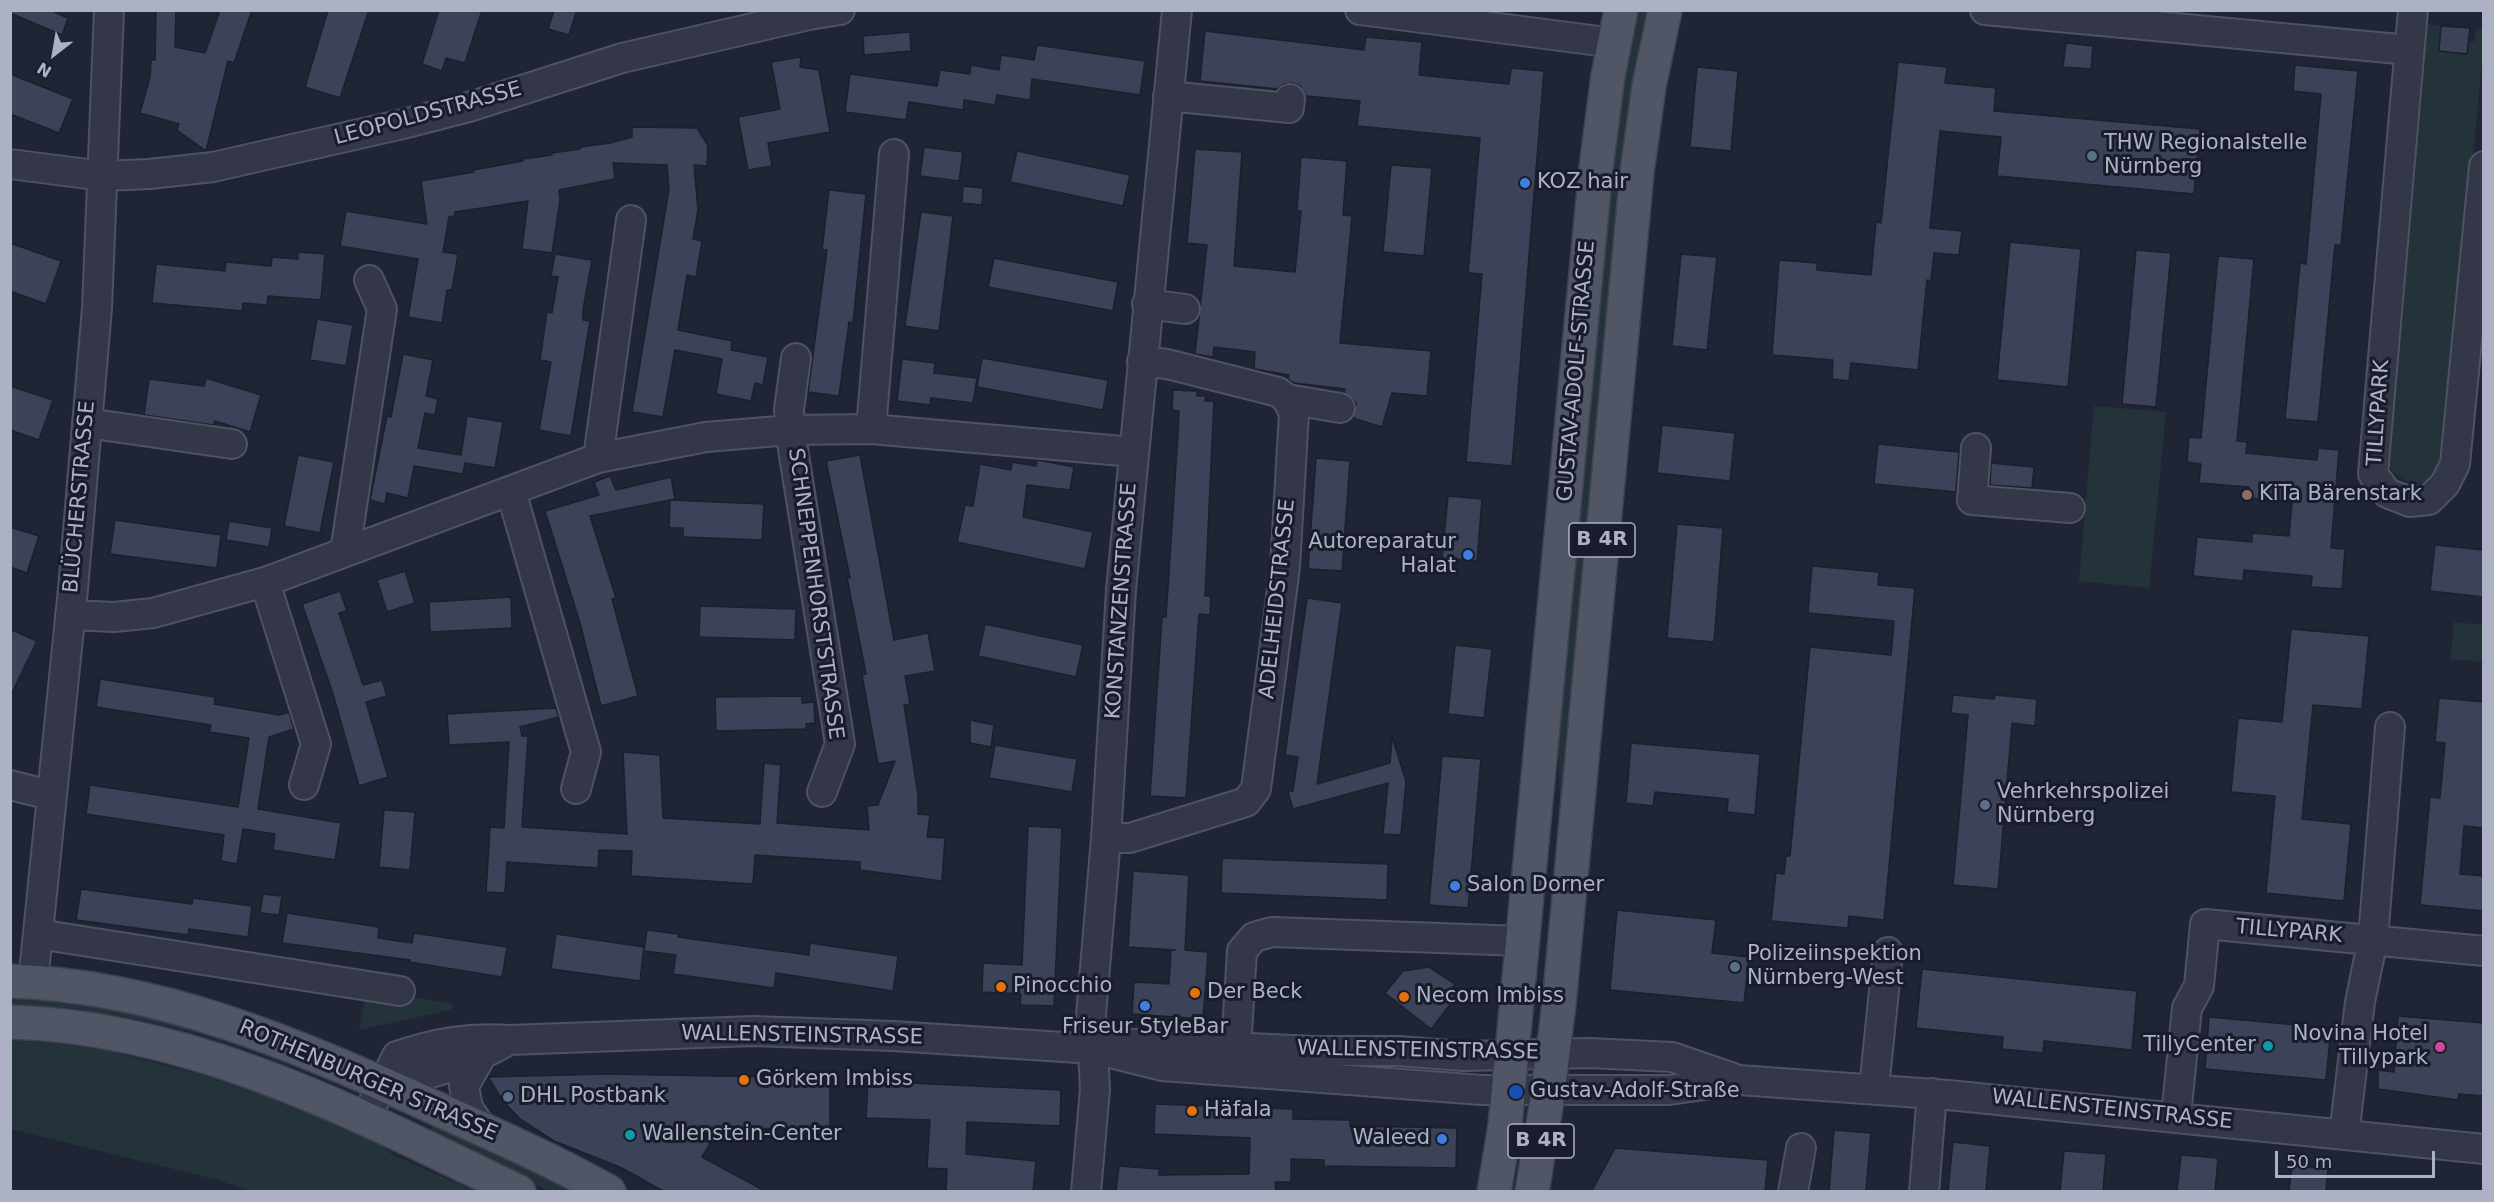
<!DOCTYPE html>
<meta charset="utf-8">
<style>
body{margin:0}
#map{position:relative;width:2494px;height:1202px;overflow:hidden;background:#202536;font-family:"DejaVu Sans",sans-serif}
canvas{display:block}
.frame{position:absolute;inset:0;border:12px solid #adb1c4;pointer-events:none}
.north{position:absolute;left:24px;top:24px;width:60px;height:60px;-webkit-text-stroke:4px #191d2b;paint-order:stroke;rotate:211deg;font-size:16px;font-weight:700;line-height:24px;text-align:center;color:#adb1c4}
.north::after{content:'';display:block;margin:auto;width:21px;height:27px;background:#adb1c4;clip-path:polygon(50% 0,100% 100%,50% 72%,0 100%)}
.scale{position:absolute;left:2275px;top:1151px;width:160px;height:27px;box-sizing:border-box;border:3px solid #adb1c4;border-top:0;padding-left:8px;font-size:18px;line-height:21px;white-space:nowrap;color:#adb1c4;-webkit-text-stroke:4px #191d2b;paint-order:stroke}
</style>
<div id="map">
<canvas width="2494" height="1202"></canvas>
<div class="frame"></div>
<div class="north">N</div>
<div class="scale">50 m</div>
</div>
<script>
const g = document.querySelector('canvas').getContext('2d');
g.lineJoin = 'round';
function fillPath(path, color) { g.fillStyle = color; g.fill(path, 'evenodd'); }
function stroke(path, color, width, dash) { g.strokeStyle = color; g.lineWidth = width; g.lineCap = dash ? 'butt' : 'round'; g.setLineDash(dash || []); g.stroke(path); }
function write(font, color, halo, rows, align = 'center') {
  g.font = font + ' "DejaVu Sans",sans-serif'; g.lineWidth = 6; g.setLineDash([]); g.textBaseline = 'middle'; g.strokeStyle = halo; g.fillStyle = color; for (const [text, x, y, turn = 0] of rows) {
    g.save(); g.translate(x, y); g.rotate((+turn || 0) * Math.PI / 180); g.textAlign = isNaN(turn) ? turn : align; if (halo) g.strokeText(text, 0, 0); g.fillText(text, 0, 0); g.restore();
  }
}
const green = new Path2D(`
 M 1635,11 L 1653,11 L 1548,1005 L 1541,1004 L 1560,803 L 1558,748 L 1567,624 L 1617,116 Z
 M 2424,24 L 2441,26 L 2439,51 L 2467,54 L 2469,42 L 2475,41 L 2476,29 L 2483,29 L 2483,48 L 2446,459 C 2442,465 2437,474 2431,479 C 2416,492 2395,476 2386,462 Z
 M 2094,406 L 2166,412 L 2149,588 L 2079,581 Z
 M 2454,622 L 2483,625 L 2483,662 L 2450,659 Z
 M 10,991 L 145,1007 L 342,1082 L 333,1083 C 258,1051 178,1023 97,1013 C 68,1009 39,1010 11,1011 Z
 M 400,995 L 449,1003 L 454,1006 L 450,1010 L 359,1030 L 365,997 Z
 M 10,1039 L 101,1049 L 199,1074 L 293,1105 L 371,1137 L 393,1155 L 475,1191 L 249,1191 L 218,1180 L 11,1129 Z
 M 436,1118 L 590,1191 L 550,1191 L 428,1135 Z`);
const building = new Path2D(`
 M 10,10 L 50,10 L 68,18 L 62,35 L 10,13 Z
 M 156,10 L 176,10 L 175,47 L 205,53 L 220,10 L 252,10 L 234,63 L 228,61 L 206,151 L 177,130 L 179,124 L 140,113 L 150,77 L 151,60 L 155,60 Z
 M 328,10 L 369,10 L 340,98 L 305,87 Z
 M 439,10 L 482,10 L 465,63 L 446,58 L 442,71 L 422,64 Z
 M 554,10 L 577,10 L 569,35 L 548,29 Z
 M 2441,26 L 2470,28 L 2467,54 L 2439,51 Z
 M 1205,31 L 1364,50 L 1366,37 L 1422,42 L 1419,75 L 1509,84 L 1511,68 L 1544,71 L 1512,466 L 1466,462 L 1482,274 L 1468,273 L 1480,138 L 1357,126 L 1360,101 L 1306,96 L 1300,86 L 1292,83 L 1284,84 L 1277,89 L 1200,81 Z
 M 910,32 L 911,51 L 864,55 L 863,36 Z
 M 2066,43 L 2093,46 L 2091,69 L 2063,67 Z
 M 1037,45 L 1145,61 L 1140,95 L 1032,79 L 1030,100 L 997,95 L 995,105 L 964,100 L 963,110 L 909,102 L 906,120 L 845,112 L 850,74 L 937,86 L 940,70 L 970,74 L 971,65 L 999,70 L 1001,55 L 1034,60 Z
 M 801,57 L 800,67 L 819,70 L 830,132 L 768,143 L 772,166 L 748,170 L 738,117 L 780,109 L 771,62 Z
 M 1898,62 L 1947,67 L 1945,83 L 1996,88 L 1994,111 L 2200,129 L 2194,194 L 1997,176 L 2001,137 L 1940,131 L 1930,228 L 1962,231 L 1959,255 L 1934,253 L 1931,281 L 1927,280 L 1918,370 L 1851,363 L 1849,381 L 1832,379 L 1833,360 L 1772,355 L 1779,260 L 1817,263 L 1817,270 L 1871,275 L 1876,222 L 1881,223 Z
 M 2295,65 L 2358,71 L 2341,245 L 2335,245 L 2318,422 L 2285,419 L 2300,263 L 2306,264 L 2321,94 L 2293,91 Z
 M 1697,67 L 1738,71 L 1731,151 L 1690,147 Z
 M 10,74 L 73,99 L 59,133 L 10,114 Z
 M 632,127 L 697,128 L 708,146 L 707,166 L 694,165 L 698,210 L 693,239 L 702,241 L 696,277 L 687,275 L 678,330 L 732,341 L 731,350 L 768,357 L 763,385 L 755,383 L 751,401 L 716,394 L 722,359 L 675,350 L 663,417 L 632,412 L 669,189 L 667,165 L 613,163 L 615,179 L 559,190 L 560,200 L 552,253 L 522,249 L 528,201 L 455,212 L 455,216 L 449,217 L 443,252 L 458,254 L 452,290 L 447,290 L 442,323 L 408,317 L 418,259 L 340,246 L 346,211 L 427,224 L 421,181 L 474,172 L 473,170 L 523,161 L 523,159 L 552,155 L 552,153 L 580,149 L 580,147 L 610,143 L 632,137 Z
 M 924,147 L 963,152 L 959,181 L 920,176 Z
 M 1195,149 L 1242,152 L 1234,266 L 1295,272 L 1301,211 L 1297,211 L 1301,157 L 1347,161 L 1343,215 L 1352,216 L 1340,343 L 1431,351 L 1427,396 L 1392,393 L 1382,427 L 1353,418 L 1356,403 L 1344,392 L 1345,389 L 1294,383 L 1288,379 L 1289,375 L 1254,369 L 1255,352 L 1214,347 L 1213,357 L 1195,354 L 1207,245 L 1187,243 Z
 M 1017,151 L 1130,175 L 1123,206 L 1010,182 Z
 M 1391,165 L 1432,168 L 1424,256 L 1383,252 Z
 M 963,186 L 983,188 L 982,205 L 962,203 Z
 M 829,190 L 866,194 L 853,323 L 849,322 L 839,396 L 808,392 L 827,250 L 822,250 Z
 M 921,212 L 953,216 L 939,331 L 905,326 Z
 M 2010,242 L 2081,249 L 2068,387 L 1997,380 Z
 M 10,243 L 61,261 L 46,304 L 10,291 Z
 M 2136,250 L 2171,253 L 2156,407 L 2122,404 Z
 M 298,252 L 325,254 L 321,300 L 268,296 L 267,305 L 243,303 L 242,311 L 152,303 L 156,264 L 225,271 L 226,262 L 271,266 L 272,257 L 298,259 Z
 M 555,254 L 592,260 L 583,310 L 583,320 L 590,321 L 571,436 L 539,430 L 551,362 L 540,360 L 547,312 L 552,313 L 558,277 L 551,276 Z
 M 1681,254 L 1717,257 L 1707,350 L 1672,346 Z
 M 2218,256 L 2254,259 L 2237,441 L 2247,442 L 2246,453 L 2317,460 L 2318,448 L 2339,450 L 2331,548 L 2345,549 L 2342,589 L 2311,587 L 2312,576 L 2244,570 L 2243,581 L 2193,576 L 2197,537 L 2252,542 L 2252,533 L 2289,536 L 2292,502 L 2249,498 L 2249,487 L 2199,483 L 2201,464 L 2187,462 L 2189,437 L 2201,438 Z
 M 994,258 L 1118,282 L 1113,311 L 988,287 Z
 M 317,319 L 353,325 L 346,366 L 310,360 Z
 M 403,354 L 433,360 L 426,396 L 438,399 L 435,415 L 425,413 L 418,448 L 461,455 L 467,416 L 503,422 L 495,468 L 465,463 L 463,474 L 414,466 L 408,498 L 387,493 L 385,504 L 370,500 L 387,416 L 391,417 Z
 M 982,358 L 1108,380 L 1103,410 L 977,387 Z
 M 902,359 L 935,363 L 934,373 L 977,378 L 973,403 L 931,398 L 930,405 L 897,401 Z
 M 206,378 L 261,395 L 250,432 L 215,421 L 213,425 L 144,415 L 149,379 L 204,386 Z
 M 10,386 L 53,400 L 39,440 L 10,430 Z
 M 1173,390 L 1197,391 L 1197,396 L 1206,396 L 1205,401 L 1214,401 L 1205,596 L 1211,596 L 1210,615 L 1199,614 L 1186,798 L 1150,796 L 1162,617 L 1166,617 L 1178,435 L 1179,411 L 1172,410 Z
 M 1662,425 L 1735,433 L 1730,481 L 1657,473 Z
 M 1878,444 L 1959,452 L 1956,492 L 1874,484 Z
 M 298,455 L 334,462 L 320,533 L 284,526 Z
 M 860,455 L 894,640 L 928,633 L 935,671 L 905,676 L 910,704 L 904,705 L 918,795 L 918,814 L 930,815 L 927,837 L 945,838 L 942,881 L 860,870 L 860,862 L 755,855 L 753,884 L 631,876 L 632,851 L 599,850 L 598,868 L 507,862 L 505,893 L 486,892 L 490,827 L 504,828 L 509,742 L 449,745 L 447,714 L 556,708 L 559,717 L 520,727 L 522,736 L 528,736 L 522,827 L 627,834 L 623,752 L 660,755 L 663,818 L 760,824 L 764,763 L 781,765 L 777,823 L 869,830 L 867,806 L 878,805 L 895,761 L 878,764 L 862,675 L 866,674 L 847,578 L 850,578 L 826,461 Z
 M 1316,458 L 1350,461 L 1342,571 L 1308,569 Z
 M 1037,460 L 1074,467 L 1070,490 L 1027,485 L 1023,517 L 1093,532 L 1085,569 L 957,542 L 965,505 L 973,506 L 980,464 L 1011,470 L 1012,462 L 1036,466 Z
 M 1991,463 L 2034,467 L 2032,488 L 1990,485 Z
 M 610,476 L 616,490 L 671,477 L 675,499 L 590,516 L 616,598 L 612,599 L 638,696 L 601,706 L 580,623 L 545,511 L 599,495 L 594,482 Z
 M 1448,496 L 1482,499 L 1477,561 L 1442,558 Z
 M 670,500 L 764,504 L 762,540 L 683,537 L 683,528 L 669,528 Z
 M 115,520 L 221,535 L 217,568 L 110,554 Z
 M 229,521 L 272,528 L 269,547 L 226,540 Z
 M 1677,524 L 1723,528 L 1714,642 L 1667,638 Z
 M 10,527 L 39,536 L 27,573 L 10,567 Z
 M 2435,545 L 2484,550 L 2484,597 L 2430,591 Z
 M 1812,566 L 1879,572 L 1878,585 L 1915,588 L 1884,920 L 1849,916 L 1848,928 L 1771,921 L 1776,873 L 1784,874 L 1786,856 L 1790,856 L 1810,647 L 1891,655 L 1894,621 L 1808,613 Z
 M 405,571 L 415,603 L 387,612 L 377,580 Z
 M 340,591 L 347,611 L 339,613 L 363,685 L 382,680 L 387,696 L 366,702 L 388,777 L 359,786 L 333,694 L 302,604 Z
 M 511,597 L 512,628 L 430,632 L 429,602 Z
 M 1307,598 L 1342,603 L 1317,784 L 1390,763 L 1392,737 L 1406,781 L 1401,835 L 1383,834 L 1388,783 L 1293,809 L 1288,792 L 1293,791 L 1298,757 L 1285,755 Z
 M 700,606 L 796,609 L 795,640 L 699,637 Z
 M 985,624 L 1083,645 L 1076,677 L 978,656 Z
 M 10,629 L 37,641 L 10,697 Z
 M 2291,629 L 2369,636 L 2362,709 L 2313,705 L 2302,819 L 2351,824 L 2344,901 L 2266,893 L 2275,796 L 2231,792 L 2238,718 L 2282,722 Z
 M 1455,645 L 1492,649 L 1484,718 L 1448,714 Z
 M 100,679 L 215,697 L 214,704 L 279,715 L 289,712 L 294,729 L 269,737 L 258,809 L 341,823 L 335,860 L 273,850 L 275,834 L 243,829 L 237,864 L 221,861 L 224,835 L 86,814 L 90,785 L 238,807 L 249,738 L 209,732 L 211,725 L 96,707 Z
 M 1953,695 L 1994,699 L 1995,695 L 2037,699 L 2035,726 L 2012,723 L 1998,889 L 1953,885 L 1968,715 L 1951,713 Z
 M 802,696 L 802,703 L 814,702 L 815,723 L 806,724 L 806,729 L 716,731 L 715,697 Z
 M 2439,698 L 2484,702 L 2484,828 L 2464,826 L 2460,874 L 2484,876 L 2484,911 L 2420,905 L 2430,797 L 2440,798 L 2445,743 L 2435,742 Z
 M 970,720 L 994,725 L 991,747 L 970,743 Z
 M 1631,743 L 1760,754 L 1755,815 L 1727,812 L 1728,799 L 1655,792 L 1653,806 L 1626,803 Z
 M 995,745 L 1077,759 L 1072,792 L 989,778 Z
 M 1442,756 L 1481,759 L 1468,908 L 1429,905 Z
 M 384,810 L 415,812 L 410,870 L 379,867 Z
 M 1028,826 L 1062,828 L 1054,1006 L 1020,1005 L 1021,994 L 982,992 L 983,963 L 1022,965 Z
 M 1222,858 L 1388,864 L 1387,900 L 1221,893 Z
 M 1133,871 L 1189,875 L 1185,950 L 1208,952 L 1203,1019 L 1132,1014 L 1134,982 L 1169,984 L 1171,950 L 1176,950 L 1128,947 Z
 M 81,889 L 192,904 L 193,898 L 252,906 L 248,937 L 189,929 L 188,935 L 76,920 Z
 M 263,894 L 282,896 L 279,915 L 260,913 Z
 M 1617,910 L 1716,920 L 1712,953 L 1749,957 L 1744,1003 L 1610,990 Z
 M 287,913 L 379,927 L 378,938 L 412,943 L 414,933 L 507,947 L 502,977 L 409,962 L 410,960 L 282,943 Z
 M 647,930 L 679,934 L 678,937 L 809,955 L 810,943 L 898,956 L 893,991 L 776,973 L 774,988 L 673,974 L 676,955 L 644,951 Z
 M 556,934 L 644,947 L 640,981 L 551,969 Z
 M 1429,967 L 1455,984 L 1450,990 L 1457,996 L 1431,1029 L 1385,993 L 1403,971 Z
 M 1922,969 L 2137,991 L 2132,1050 L 2044,1041 L 2043,1053 L 2002,1049 L 2003,1037 L 1916,1028 Z
 M 2398,1016 L 2484,1023 L 2484,1096 L 2459,1094 L 2458,1100 L 2378,1089 L 2378,1070 L 2394,1072 Z
 M 2209,1017 L 2331,1028 L 2326,1080 L 2205,1069 Z
 M 605,1074 L 830,1078 L 830,1128 L 719,1129 L 702,1157 L 765,1191 L 663,1191 L 622,1168 L 554,1141 L 520,1119 L 503,1101 L 488,1077 Z
 M 868,1081 L 1061,1090 L 1060,1126 L 967,1122 L 966,1154 L 1036,1161 L 1033,1191 L 946,1191 L 947,1169 L 927,1168 L 930,1120 L 866,1118 Z
 M 1155,1104 L 1293,1109 L 1293,1119 L 1350,1120 L 1350,1126 L 1457,1128 L 1456,1168 L 1324,1166 L 1324,1160 L 1291,1159 L 1291,1182 L 1275,1182 L 1276,1191 L 1116,1191 L 1119,1166 L 1159,1169 L 1159,1175 L 1249,1174 L 1250,1138 L 1154,1134 Z
 M 1834,1130 L 1871,1133 L 1866,1191 L 1829,1191 Z
 M 1953,1142 L 1990,1146 L 1986,1191 L 1948,1191 Z
 M 1615,1148 L 1768,1160 L 1765,1191 L 1592,1191 Z
 M 2064,1151 L 2106,1154 L 2103,1191 L 2060,1191 Z
 M 2181,1155 L 2218,1158 L 2215,1191 L 2177,1191 Z
 M 2292,1166 L 2328,1169 L 2326,1191 L 2289,1191 Z`);
const minor = new Path2D(`
 M 1360,10 L 1614,43
 M 1985,10 L 2409,50
 M 2413,10 L 2373,474 L 2387,493 L 2410,502 L 2429,500 L 2445,484 L 2455,464 L 2484,166
 M 1168,96 L 1289,108 L 1290,99
 M 10,164 L 103,176 L 149,174 L 213,167 L 403,124 L 469,107 L 622,58 L 809,15 L 840,10
 M 1147,304 L 1185,309
 M 796,358 L 789,409 L 790,430 L 840,744 L 822,792
 M 1287,399 L 1340,408
 M 87,423 L 232,444
 M 871,429 L 894,154
 M 1976,448 L 1972,500 L 2070,508
 M 598,458 L 631,220
 M 511,491 L 586,752 L 576,789
 M 345,552 L 382,309 L 369,280
 M 265,582 L 316,744 L 304,785
 M 70,615 L 114,617 L 153,613 L 265,582 L 598,458 L 706,437 L 790,430 L 871,429 L 1134,452
 M 10,785 L 50,795
 M 1106,838 L 1130,838 L 1246,802 L 1256,789 L 1285,567 L 1294,413 L 1287,399 L 1278,392 L 1167,364 L 1142,361
 M 38,934 L 400,991
 M 33,982 L 73,589 L 97,308 L 109,10
 M 1114,1046 L 1148,1043 L 1312,1051 L 1398,1051 L 1463,1056 L 1589,1053 L 1672,1057 L 1733,1078
 M 481,1056 L 464,1086 L 468,1108 L 483,1130
 M 1235,1066 L 1242,951 L 1254,937 L 1272,932 L 1523,941
 M 382,1083 C 426,1077 470,1063 509,1040
 M 1874,1088 L 1888,952
 M 2176,1116 L 2187,1008 L 2199,986 L 2205,924 L 2484,951
 M 365,1119 L 397,1056 C 435,1043 468,1037 509,1040 L 754,1031 L 893,1036 L 1094,1049 L 1162,1066 L 1482,1090 L 1669,1090 L 1739,1080 L 1948,1095 L 2484,1149
 M 2344,1135 L 2360,1002 L 2373,939 L 2390,727
 M 1086,1192 L 1095,1089 L 1091,1015 L 1106,838 L 1121,590 L 1177,10
 M 1793,1192 L 1801,1148
 M 1924,1192 L 1932,1093`);
const major = new Path2D(`
 M 10,981 C 160,986 295,1044 429,1105 C 490,1133 551,1159 609,1192
 M 10,1022 C 193,1027 359,1115 519,1192
 M 1494,1192 L 1505,1126 L 1596,168 L 1608,76 L 1621,10
 M 1532,1192 L 1547,1100 L 1559,1004 L 1637,172 L 1649,86 L 1665,10`);
const markers = [
 [2092,156,6,"#5c6f8a"],
 [1525,183,6,"#3f7fe0"],
 [2247,495,6,"#8d6e63"],
 [1468,555,6,"#3f7fe0"],
 [1985,805,6,"#5c6f8a"],
 [1455,886,6,"#3f7fe0"],
 [1735,967,6,"#5c6f8a"],
 [1001,987,6,"#e8710a"],
 [1195,993,6,"#e8710a"],
 [1404,997,6,"#e8710a"],
 [1145,1006,6,"#3f7fe0"],
 [2268,1046,6,"#0f9aa8"],
 [2440,1047,6,"#d1479c"],
 [744,1080,6,"#e8710a"],
 [1516,1092,8,"#1a4fb4"],
 [508,1097,6,"#5c6f8a"],
 [1192,1111,6,"#e8710a"],
 [630,1135,6,"#0f9aa8"],
 [1442,1139,6,"#3f7fe0"]
];
const shields = [
 [1602,540,66],
 [1541,1141,66]
];
const shieldNames = [
 ["B 4R",1602,540],
 ["B 4R",1541,1141]
];
const streetNames = [
 ["LEOPOLDSTRASSE",428,114,-15],
 ["GUSTAV-ADOLF-STRASSE",1577,371,-85],
 ["TILLYPARK",2379,413,-86],
 ["BLÜCHERSTRASSE",80,497,-85],
 ["SCHNEPPENHORSTSTRASSE",815,594,82],
 ["ADELHEIDSTRASSE",1278,599,-84],
 ["KONSTANZENSTRASSE",1122,601,-86],
 ["TILLYPARK",2289,932,5],
 ["WALLENSTEINSTRASSE",802,1036,1],
 ["WALLENSTEINSTRASSE",1418,1051,1],
 ["ROTHENBURGER STRASSE",368,1081,23],
 ["WALLENSTEINSTRASSE",2112,1110,6]
];
const poiNames = [
 ["THW Regionalstelle",2104,144],
 ["Nürnberg",2104,168],
 ["KOZ hair",1537,183],
 ["KiTa Bärenstark",2259,495],
 ["Autoreparatur",1456,543,"right"],
 ["Halat",1456,567,"right"],
 ["Vehrkehrspolizei",1997,793],
 ["Nürnberg",1997,817],
 ["Salon Dorner",1467,886],
 ["Polizeiinspektion",1747,955],
 ["Nürnberg-West",1747,979],
 ["Pinocchio",1013,987],
 ["Der Beck",1207,993],
 ["Necom Imbiss",1416,997],
 ["Friseur StyleBar",1145,1028,"center"],
 ["Novina Hotel",2428,1035,"right"],
 ["Tillypark",2428,1059,"right"],
 ["TillyCenter",2256,1046,"right"],
 ["Görkem Imbiss",756,1080],
 ["Gustav-Adolf-Straße",1530,1092],
 ["DHL Postbank",520,1097],
 ["Häfala",1204,1111],
 ["Wallenstein-Center",642,1135],
 ["Waleed",1430,1139,"right"]
];
fillPath(green, '#233339');
fillPath(building, '#3c4257');
stroke(building, '#1b1f2e', 1.5);
stroke(minor, '#4e5262', 32);
stroke(major, '#3d4151', 36);
stroke(minor, '#333747', 28);
stroke(major, '#515667', 33);
for (const [x, y, r, color] of markers) { const dot = new Path2D(); dot.arc(x, y, r, 0, 2 * Math.PI); g.fillStyle = color; g.fill(dot); stroke(dot, '#191d2b', 2); }
for (const [x, y, w] of shields) { const box = new Path2D(); box.roundRect(x - w / 2, y - 17, w, 34, 4.5); g.fillStyle = '#191d2b'; g.fill(box); stroke(box, '#adb1c4', 1.5); }
write('bold 20px', '#adb1c4', null, shieldNames);
write('21px', '#adb1c4', '#191d2b', streetNames);
write('21px', '#adb1c4', '#191d2b', poiNames, 'left');
</script>
